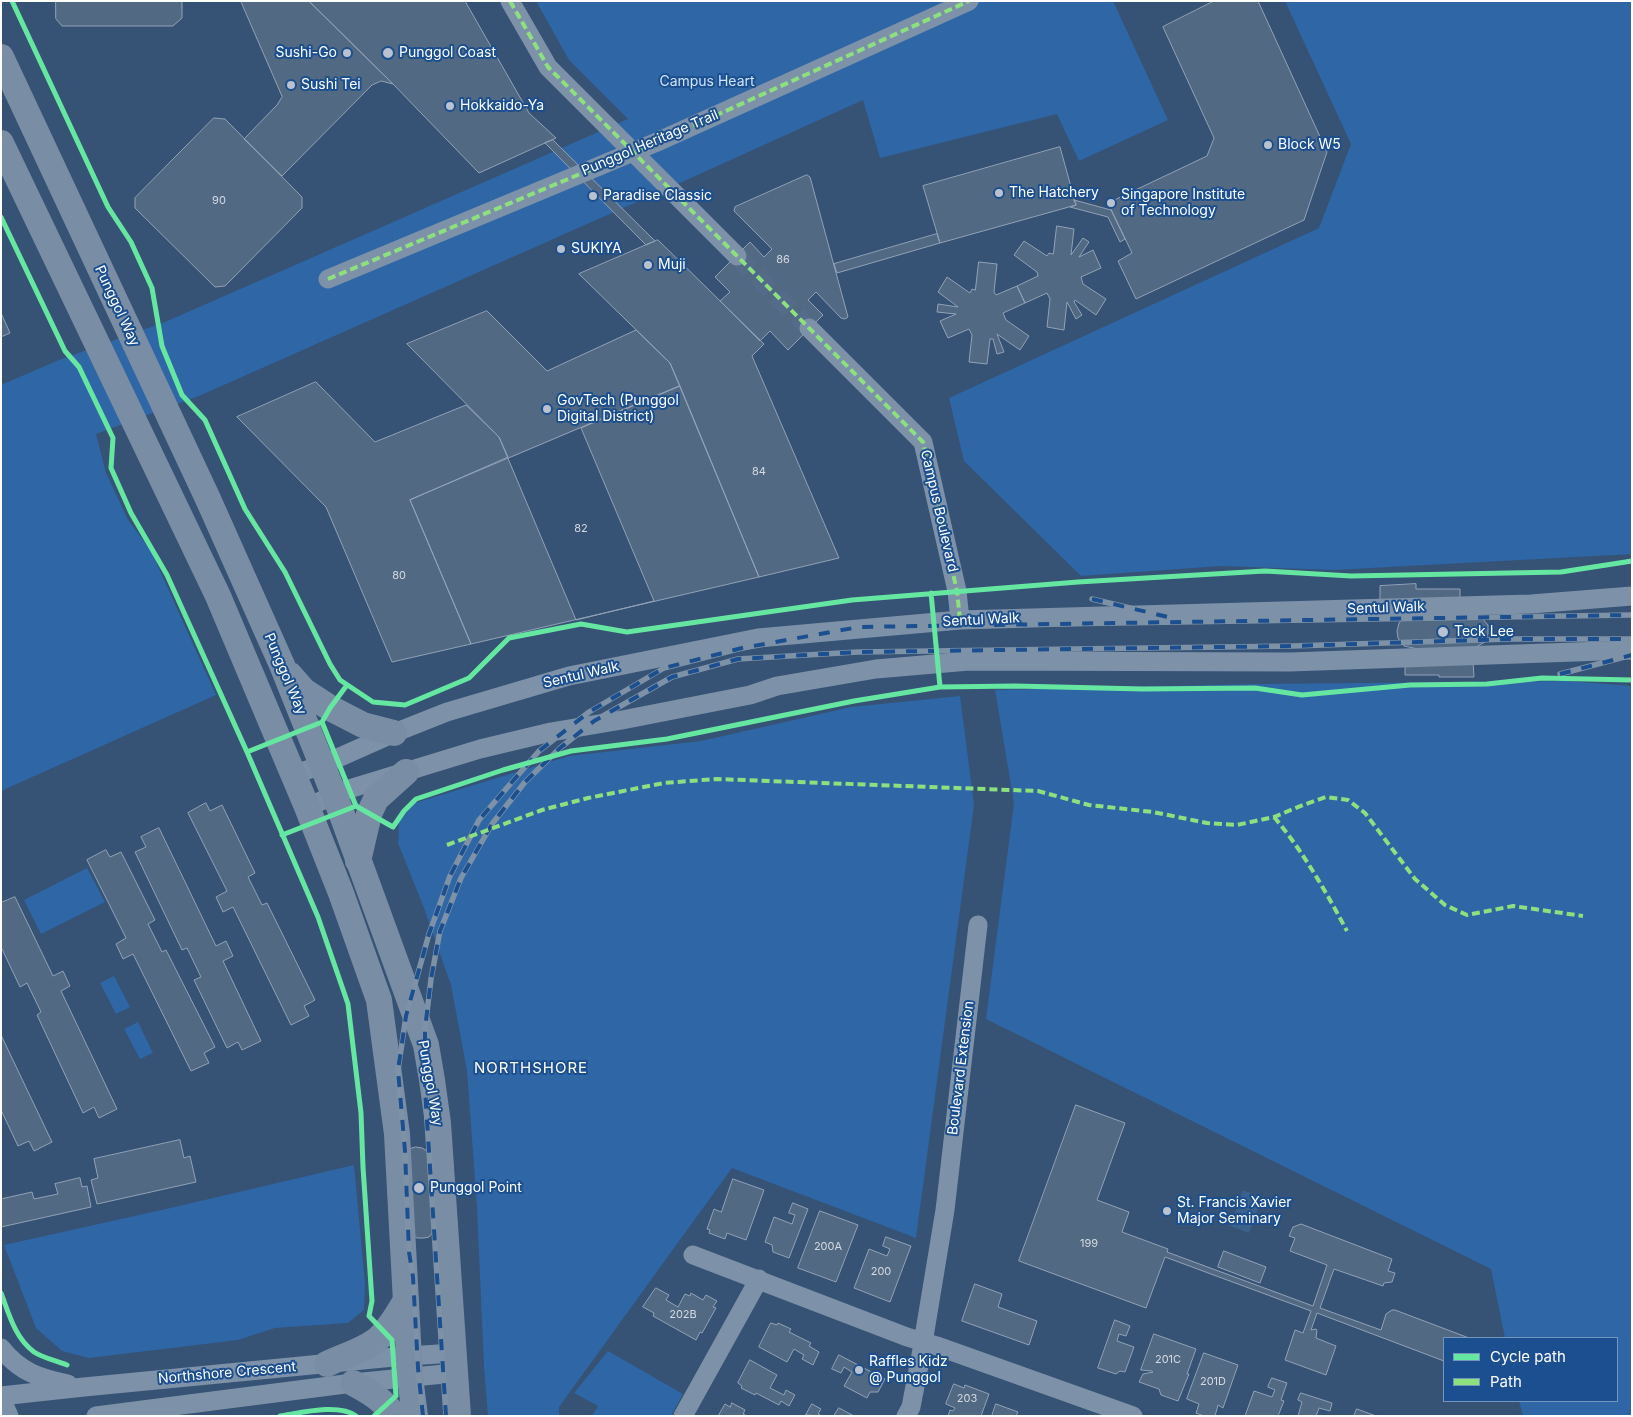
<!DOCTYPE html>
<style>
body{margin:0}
#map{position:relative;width:1633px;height:1417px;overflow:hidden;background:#365274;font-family:Inter,sans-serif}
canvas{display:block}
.frame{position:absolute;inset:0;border:2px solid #fff;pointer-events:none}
.legend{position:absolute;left:1443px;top:1337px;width:175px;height:65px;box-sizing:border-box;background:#1b4f8f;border:1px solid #7695bc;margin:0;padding:6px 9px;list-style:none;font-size:15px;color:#fff}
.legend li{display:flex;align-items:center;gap:10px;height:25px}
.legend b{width:25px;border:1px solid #7695bc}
</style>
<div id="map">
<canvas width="1633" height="1417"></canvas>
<div class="frame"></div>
<ul class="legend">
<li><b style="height:6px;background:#66e7a1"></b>Cycle path</li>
<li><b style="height:6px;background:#8de07e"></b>Path</li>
</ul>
</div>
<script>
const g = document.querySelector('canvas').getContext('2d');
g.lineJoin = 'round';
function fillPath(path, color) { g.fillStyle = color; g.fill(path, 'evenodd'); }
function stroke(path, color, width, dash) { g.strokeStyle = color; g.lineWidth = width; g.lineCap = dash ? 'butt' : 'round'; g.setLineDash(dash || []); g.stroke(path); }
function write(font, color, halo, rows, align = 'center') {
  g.font = font + ' Inter,sans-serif'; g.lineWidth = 4; g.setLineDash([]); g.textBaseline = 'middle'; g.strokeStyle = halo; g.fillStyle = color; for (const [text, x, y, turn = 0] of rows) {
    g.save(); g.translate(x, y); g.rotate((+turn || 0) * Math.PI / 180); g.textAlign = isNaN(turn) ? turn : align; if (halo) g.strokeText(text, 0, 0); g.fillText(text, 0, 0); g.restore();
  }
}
const green = new Path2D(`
 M 536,1 L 1113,1 L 1168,120 L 1079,161 L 1057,114 L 880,158 L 863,100 L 691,178 L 199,396 L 96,434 L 106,473 L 128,520 L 151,551 L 216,695 L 1,791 L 1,385 L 59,360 L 165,322 L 628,119 L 569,60 Z
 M 1285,1 L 1632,1 L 1632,554 L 1334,570 L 1221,566 L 1081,576 L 964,461 L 949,398 L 1319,228 L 1351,144 Z
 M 1567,681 L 1632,686 L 1632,1416 L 1523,1416 L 1519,1401 L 1617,1401 L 1617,1338 L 1505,1338 L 1491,1269 L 986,1019 L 1014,803 L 995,690 L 1258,684 Z
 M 960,696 L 974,805 L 916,1238 L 732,1168 L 559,1407 L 559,1416 L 488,1416 L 484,1367 L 477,1207 L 467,1071 L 451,985 L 424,908 L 398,843 L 399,821 L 415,803 L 569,756 L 701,741 L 851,707 Z
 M 87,868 L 105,902 L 41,934 L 24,900 Z
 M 114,976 L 130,1007 L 116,1014 L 100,983 Z
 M 138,1022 L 153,1053 L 140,1059 L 124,1029 Z
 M 354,1165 L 365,1284 L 364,1310 L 348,1323 L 275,1328 L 238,1340 L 89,1358 L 62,1351 L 36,1328 L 4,1245 L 166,1209 Z
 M 608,1351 L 683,1394 L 671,1416 L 592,1416 L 598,1406 L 574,1393 Z`);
const water = new Path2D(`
 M 1243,1190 L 1262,1198 L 1249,1233 L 1230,1226 Z`);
const building = new Path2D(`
 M 56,1 L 182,1 L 182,18 L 173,26 L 62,26 L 56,19 Z
 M 241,1 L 309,1 L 393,84 L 381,81 L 372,85 L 282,176 L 244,139 L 277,105 L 282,97 Z
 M 309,1 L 465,1 L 529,113 L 556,138 L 479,173 L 393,84 Z
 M 1214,1 L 1258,1 L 1327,152 L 1304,220 L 1136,299 L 1118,261 L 1132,253 L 1108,203 L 1207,156 L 1214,138 L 1163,27 Z
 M 214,118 L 225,119 L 302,197 L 302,208 L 225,286 L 215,287 L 135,208 L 135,198 Z
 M 553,140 L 655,241 L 646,245 L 545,143 Z
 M 1060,147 L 1076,205 L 940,243 L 923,186 Z
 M 807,175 L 810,177 L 848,317 L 845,319 L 841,318 L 816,292 L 808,300 L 823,315 L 788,350 L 770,331 L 760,341 L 720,301 L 730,292 L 715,277 L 750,242 L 764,257 L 772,249 L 734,211 L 735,207 Z
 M 1074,200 L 1111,210 L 1125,239 L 1120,242 L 1108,217 L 1070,207 L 1076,205 Z
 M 1057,226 L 1074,229 L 1071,255 L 1083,238 L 1089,242 L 1079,257 L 1093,250 L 1101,268 L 1081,277 L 1083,284 L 1106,299 L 1096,315 L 1075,300 L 1074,302 L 1082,315 L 1076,319 L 1067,302 L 1064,330 L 1047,327 L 1050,299 L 1047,293 L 1025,303 L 1017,286 L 1038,276 L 1037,272 L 1014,255 L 1024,241 L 1047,256 L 1049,253 L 1053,254 Z
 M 937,234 L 940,243 L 837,273 L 834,264 Z
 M 658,240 L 764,344 L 752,356 L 839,558 L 759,577 L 670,363 L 579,274 Z
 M 979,262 L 997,264 L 994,292 L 996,295 L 1017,286 L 1025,303 L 1003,313 L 1006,320 L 1029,336 L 1020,350 L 997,334 L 1004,352 L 997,354 L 993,339 L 990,339 L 987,364 L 969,362 L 972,335 L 969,329 L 948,338 L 940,321 L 956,314 L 937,312 L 938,304 L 958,307 L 938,292 L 947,277 L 970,293 L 972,289 L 975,290 Z
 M 487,311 L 547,371 L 636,330 L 670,363 L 680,386 L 581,428 L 654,601 L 576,620 L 499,437 L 407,344 Z
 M 1,313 L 10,333 L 1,337 Z
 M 316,382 L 375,442 L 466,405 L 499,437 L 508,457 L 410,500 L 471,644 L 392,662 L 326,507 L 237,417 Z
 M 680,386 L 759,577 L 471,644 L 410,500 Z
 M 1416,584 L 1416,589 L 1460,589 L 1460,600 L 1473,614 L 1482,618 L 1488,625 L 1488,634 L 1485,642 L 1476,647 L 1473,662 L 1474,677 L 1439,677 L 1439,675 L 1405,675 L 1405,663 L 1418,649 L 1404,646 L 1398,638 L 1397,631 L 1399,623 L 1405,616 L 1380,601 L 1380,586 Z
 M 206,803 L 210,811 L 222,805 L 255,873 L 248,877 L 262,905 L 267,903 L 315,1000 L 304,1006 L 309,1016 L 291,1025 L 233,907 L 223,912 L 216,897 L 227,891 L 188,813 Z
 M 159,828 L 216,946 L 226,941 L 233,956 L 223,961 L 261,1041 L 242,1050 L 238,1042 L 227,1048 L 194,980 L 201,977 L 187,948 L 182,950 L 135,852 L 146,847 L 141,837 Z
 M 106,850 L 110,857 L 121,852 L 155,920 L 148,924 L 162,952 L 166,950 L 215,1047 L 204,1053 L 209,1063 L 191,1071 L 133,954 L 123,959 L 116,944 L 126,938 L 87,860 Z
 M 15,897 L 53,976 L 63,971 L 70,986 L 61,991 L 117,1109 L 99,1118 L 94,1107 L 83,1113 L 37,1015 L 41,1012 L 27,983 L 20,987 L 1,947 L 1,903 Z
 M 1,1035 L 52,1142 L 34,1151 L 29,1141 L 18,1146 L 1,1110 Z
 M 1076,1105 L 1125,1123 L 1097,1200 L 1129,1212 L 1122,1232 L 1168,1249 L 1167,1252 L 1313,1306 L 1327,1265 L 1290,1251 L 1295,1238 L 1289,1236 L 1293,1227 L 1301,1224 L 1392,1259 L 1388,1271 L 1395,1273 L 1392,1282 L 1384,1283 L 1383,1286 L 1334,1269 L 1320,1308 L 1381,1330 L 1386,1314 L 1392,1310 L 1395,1310 L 1469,1338 L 1444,1338 L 1444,1361 L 1317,1313 L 1311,1330 L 1316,1329 L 1317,1331 L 1316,1338 L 1336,1346 L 1326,1375 L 1285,1360 L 1295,1330 L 1303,1333 L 1311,1311 L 1165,1257 L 1146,1308 L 1019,1261 Z
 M 180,1140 L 184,1158 L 190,1156 L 196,1182 L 97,1204 L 91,1180 L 98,1178 L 94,1159 Z
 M 416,1147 L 422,1148 L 429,1152 L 433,1232 L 429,1237 L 424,1238 L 417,1238 L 410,1233 L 410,1149 Z
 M 80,1178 L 82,1187 L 87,1186 L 91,1207 L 1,1227 L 1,1199 L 32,1192 L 34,1199 L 58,1194 L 55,1184 Z
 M 733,1179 L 764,1190 L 746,1240 L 727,1233 L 725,1239 L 709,1233 L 710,1230 L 707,1229 L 714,1209 L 721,1212 Z
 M 793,1203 L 808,1209 L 789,1258 L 773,1252 L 772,1245 L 765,1242 L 774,1217 L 792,1224 L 795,1215 L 789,1213 Z
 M 820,1211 L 858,1225 L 836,1282 L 798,1268 Z
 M 886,1237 L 911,1246 L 890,1302 L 854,1288 L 869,1249 L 887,1256 L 890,1249 L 883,1246 Z
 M 1224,1251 L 1266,1267 L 1260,1283 L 1218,1267 Z
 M 975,1284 L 1002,1294 L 998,1307 L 1037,1321 L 1029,1345 L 962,1321 Z
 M 656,1288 L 669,1295 L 666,1300 L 678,1307 L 685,1294 L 690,1296 L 691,1293 L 703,1300 L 706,1295 L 717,1301 L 713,1307 L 716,1308 L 702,1333 L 700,1332 L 696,1340 L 653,1316 L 654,1313 L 643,1307 Z
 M 1115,1320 L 1130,1326 L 1126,1336 L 1119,1334 L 1117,1341 L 1134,1347 L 1125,1372 L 1120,1371 L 1116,1374 L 1098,1368 Z
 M 771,1323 L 777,1325 L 778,1323 L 791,1329 L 789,1332 L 811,1343 L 809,1346 L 819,1352 L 813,1365 L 802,1359 L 804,1355 L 794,1349 L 787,1362 L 759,1347 Z
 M 1154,1334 L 1196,1349 L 1187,1374 L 1189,1374 L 1178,1401 L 1161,1395 L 1159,1389 L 1139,1382 L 1143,1374 L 1153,1372 L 1152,1371 L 1141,1370 Z
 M 1204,1353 L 1238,1365 L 1223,1408 L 1218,1405 L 1215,1416 L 1204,1416 L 1196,1413 L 1199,1404 L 1187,1399 Z
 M 839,1355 L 885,1379 L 878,1392 L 870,1392 L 867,1398 L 844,1386 L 852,1372 L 844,1367 L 841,1373 L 832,1369 Z
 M 750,1360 L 777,1375 L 770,1388 L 784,1395 L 786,1390 L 795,1395 L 789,1406 L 781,1401 L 779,1405 L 756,1393 L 755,1395 L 741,1388 L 742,1386 L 738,1383 Z
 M 1272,1378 L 1287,1383 L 1281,1400 L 1284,1401 L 1278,1416 L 1245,1416 L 1254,1391 L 1272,1397 L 1275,1390 L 1268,1387 Z
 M 954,1384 L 964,1388 L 965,1385 L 989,1394 L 981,1416 L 948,1416 L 950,1410 L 953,1411 L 955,1408 L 946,1404 Z
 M 1301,1393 L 1332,1403 L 1330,1411 L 1319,1408 L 1316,1416 L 1298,1416 L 1302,1402 L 1298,1400 Z
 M 732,1403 L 745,1410 L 743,1414 L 747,1416 L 718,1416 L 725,1404 L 730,1407 Z
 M 812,1404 L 821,1409 L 818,1414 L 822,1416 L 806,1415 Z
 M 996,1404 L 1018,1412 L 1016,1416 L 992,1416 Z
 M 839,1408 L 854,1416 L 834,1416 Z
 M 1357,1409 L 1376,1416 L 1354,1416 Z`);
const streetTunnel = new Path2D(`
 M 737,256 L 809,328`);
const street = new Path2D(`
 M 510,1 L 548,67 L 737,256
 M 328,279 L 657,142 L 969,1
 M 809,328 L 923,442 L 957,591 L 960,620
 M 292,775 L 322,765 L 394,733 L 447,712 L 569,676 L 758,638 L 960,620 L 1531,604 L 1632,596
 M 307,807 L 349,789 L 480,749 L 551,732 L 622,720 L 750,695 L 777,686 L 876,669 L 969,661 L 1290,662 L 1632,650
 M 693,1255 L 907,1337 L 937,1346 L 1133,1416
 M 1,1348 C 20,1372 39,1378 68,1384
 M 1,1396 L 84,1387 L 394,1357 L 453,1353
 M 1,1398 L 9,1416
 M 96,1416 L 353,1383 L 454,1373
 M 683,1416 L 759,1279
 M 906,1416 L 911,1407 L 921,1355 L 945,1210 L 978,925`);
const secondary = new Path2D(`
 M 1,57 L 208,499 L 282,665 L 341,812 L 426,1045 L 432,1080 L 438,1123 L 458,1416
 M 1,143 L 218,596 L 307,807 L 341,893 L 379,1000 L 397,1134 L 410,1377 L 415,1416
 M 290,675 L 304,691 L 330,708 L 363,725 L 394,733
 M 358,861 L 369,814 L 376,799 L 406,772
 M 327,1364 C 343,1356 365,1350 379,1338 C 390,1328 398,1314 406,1300
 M 353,1383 C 370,1392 383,1400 395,1416`);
const rail = new Path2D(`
 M 1092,599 L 1168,617
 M 1560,674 L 1632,655
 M 423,1416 L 418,1368 L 413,1277 L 409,1252 L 405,1151 L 398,1070 L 406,1016 L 429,934 L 450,876 L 479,820 L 539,751 L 589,712 L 664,668 L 742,648 L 859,627 L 1632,615
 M 446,1416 L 425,1089 L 425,1029 L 431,979 L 440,931 L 461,878 L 492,824 L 525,782 L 560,748 L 594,721 L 672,677 L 738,659 L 858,652 L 1293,646 L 1510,639 L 1632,639`);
const quiet = new Path2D(`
 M 510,1 L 548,67 L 923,442 L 957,591 L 960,620
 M 328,279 L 657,142 L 969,1
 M 1274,817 C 1303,851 1326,892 1347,931
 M 447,845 L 542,810 L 588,798 L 664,783 L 716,779 L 1038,791 L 1089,805 L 1153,812 L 1207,823 L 1237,825 L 1274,817 L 1303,805 L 1326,797 L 1348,800 L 1365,813 L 1415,879 L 1445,905 L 1467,915 L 1513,906 L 1583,916`);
const cycleway = new Path2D(`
 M 12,1 L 108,207 L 131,242 L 152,288 L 162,346 L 182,395 L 205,420 L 245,509 L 285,572 L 330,664 L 340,680 L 373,702 L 405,705 L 469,678 L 509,638 L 581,624 L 627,632 L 852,600 L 1078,582 L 1265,571 L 1351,576 L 1561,572 L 1632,561
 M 1,217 L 65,351 L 79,367 L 113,438 L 111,468 L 131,513 L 167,575 L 247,752 L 318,917 L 348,1004 L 361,1113 L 363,1167 L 372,1301 L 369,1316 L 392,1340 L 396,1396 L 374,1416
 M 931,593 L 940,687
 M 322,722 L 356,806 L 393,827 L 404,811 L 416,799 L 503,770 L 571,751 L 667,739 L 854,701 L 940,687 L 1015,686 L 1143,689 L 1255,688 L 1302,695 L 1410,685 L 1487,684 L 1542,678 L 1632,680
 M 247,752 L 322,722 L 330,708 L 347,685
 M 282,835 L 356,806
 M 1,1293 C 9,1314 15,1338 34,1352 C 43,1358 57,1361 67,1365
 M 280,1416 C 300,1413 339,1403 356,1416`);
const markers = [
 [347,53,5,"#b9c2ce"],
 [388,53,6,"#b9c2ce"],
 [291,85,5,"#b9c2ce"],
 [450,106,5,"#b9c2ce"],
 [1268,145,5,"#b9c2ce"],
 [999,193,5,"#b9c2ce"],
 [593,196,5,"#b9c2ce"],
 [1111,203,5,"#b9c2ce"],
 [561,249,5,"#b9c2ce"],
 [648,265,5,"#b9c2ce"],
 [547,409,5,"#b9c2ce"],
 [1443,632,6,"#b9c2ce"],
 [419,1188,6,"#b9c2ce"],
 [1167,1211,5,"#b9c2ce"],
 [859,1370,5,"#b9c2ce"]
];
const numberNames = [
 ["90",219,201],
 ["86",783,260],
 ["84",759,472],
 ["82",581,529],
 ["80",399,576],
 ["199",1089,1244],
 ["200A",828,1247],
 ["200",881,1272],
 ["202B",683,1315],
 ["201C",1168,1360],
 ["201D",1213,1382],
 ["203",967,1399]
];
const poiNames = [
 ["Sushi-Go",337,53,"right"],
 ["Punggol Coast",399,53],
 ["Sushi Tei",301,85],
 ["Hokkaido-Ya",460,106],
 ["Block W5",1278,145],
 ["The Hatchery",1009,193],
 ["Singapore Institute",1121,195],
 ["of Technology",1121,211],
 ["Paradise Classic",603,196],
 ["SUKIYA",571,249],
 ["Muji",658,265],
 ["GovTech (Punggol",557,401],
 ["Digital District)",557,417],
 ["Teck Lee",1454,632],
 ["Punggol Point",430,1188],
 ["St. Francis Xavier",1177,1203],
 ["Major Seminary",1177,1219],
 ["Raffles Kidz",869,1362],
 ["@ Punggol",869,1378]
];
const parkNames = [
 ["Campus Heart",707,82]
];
const streetNames = [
 ["Punggol Heritage Trail",650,143,-23],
 ["Punggol Way",117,306,65],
 ["Campus Boulevard",939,511,77],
 ["Sentul Walk",1386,608,-2],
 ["Sentul Walk",981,620,-3],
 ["Punggol Way",285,674,67],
 ["Sentul Walk",581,675,-13],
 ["Boulevard Extension",961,1068,-83],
 ["Punggol Way",430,1083,80],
 ["Northshore Crescent",227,1373,-5]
];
const neighbourhoodNames = [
 ["NORTHSHORE",531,1068]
];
fillPath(green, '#2f66a5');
fillPath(water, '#3b618d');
fillPath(building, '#526984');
stroke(building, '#92a2b6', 1);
stroke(streetTunnel, '#546c89', 19, [19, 9]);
stroke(street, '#7d92a8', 19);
stroke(secondary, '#798da4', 26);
stroke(rail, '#7e92a7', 5.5);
stroke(rail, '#1b4f8f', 4, [11]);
stroke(quiet, '#8de07e', 4, [8, 4]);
stroke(cycleway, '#66e7a1', 5);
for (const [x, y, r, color] of markers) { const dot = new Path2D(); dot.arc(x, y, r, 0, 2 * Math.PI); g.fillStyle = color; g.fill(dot); stroke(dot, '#1b4f8f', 2); }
write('11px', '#d4dae0', null, numberNames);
write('14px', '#fff', '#1b4f8f', poiNames, 'left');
write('14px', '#cfe3fa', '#1b4f8f', parkNames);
write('14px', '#fff', '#1b4f8f', streetNames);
g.letterSpacing = '1px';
write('15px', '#fff', '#1b4f8f', neighbourhoodNames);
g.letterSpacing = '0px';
</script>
